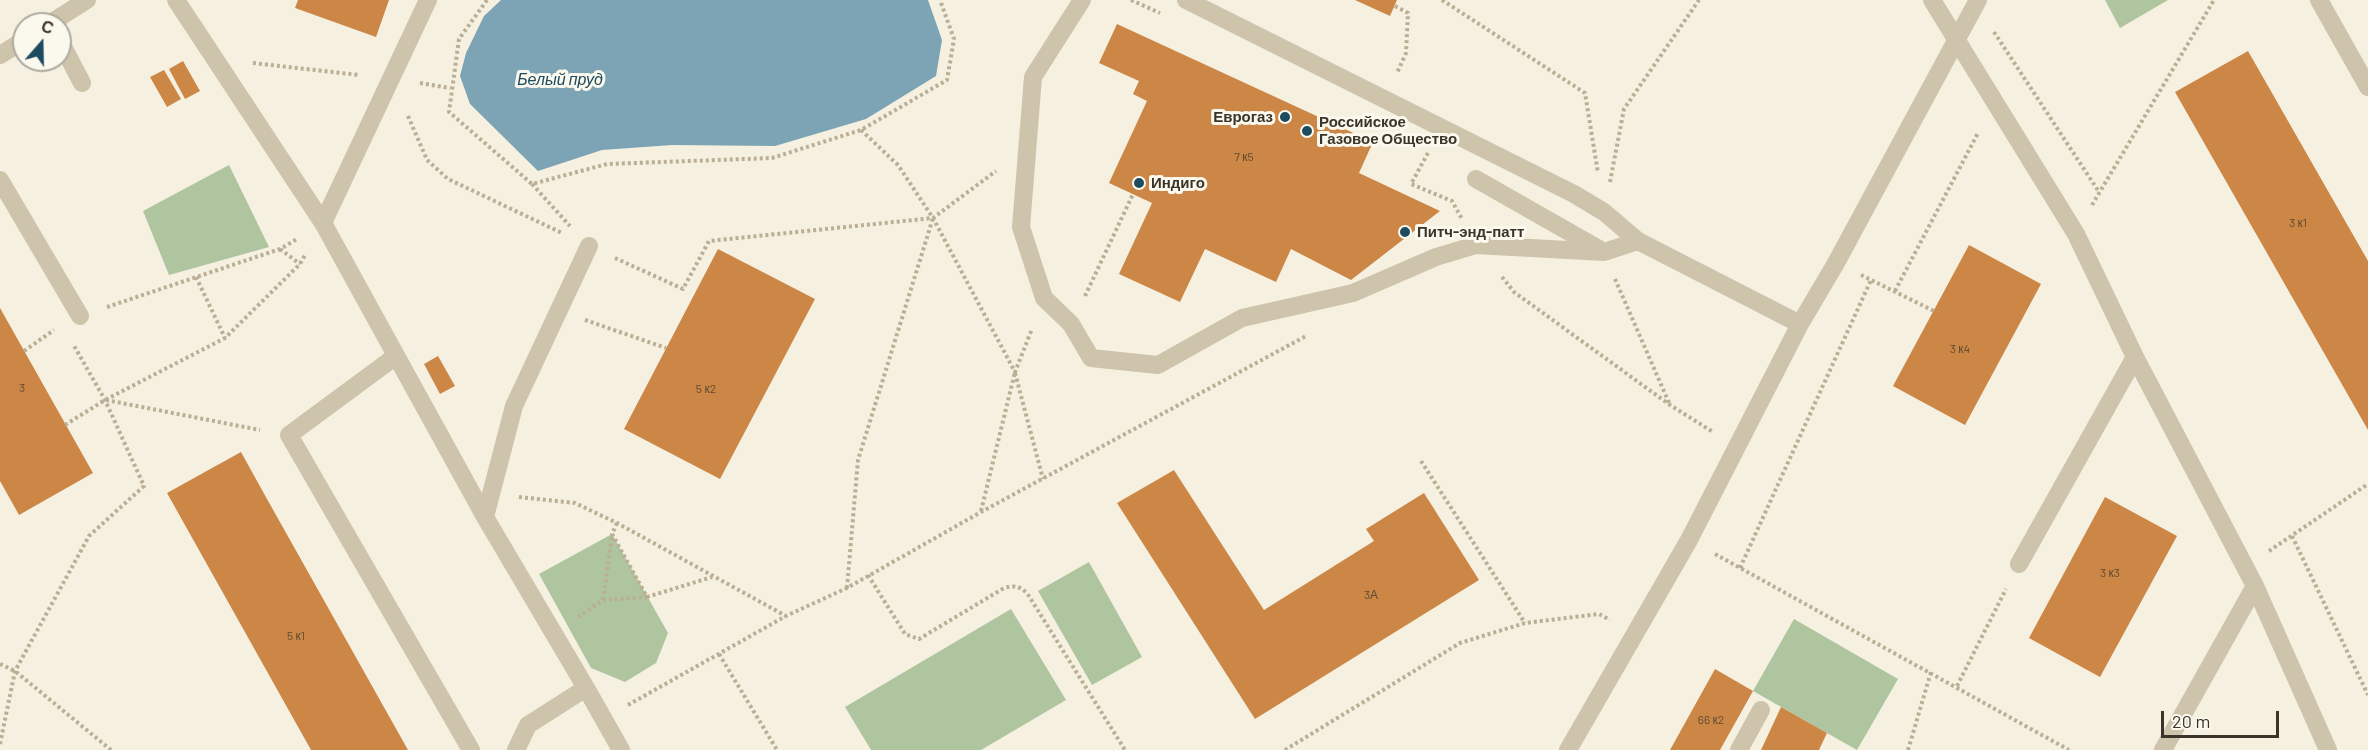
<!DOCTYPE html>
<meta charset="utf-8">
<style>
body{margin:0}
#map{position:relative;width:2368px;height:750px;overflow:hidden;background:#f5f0e0;font-family:Barlow,sans-serif}
canvas{display:block}
.north{position:absolute;left:12px;top:12px;width:60px;height:60px;box-sizing:border-box;background:#fbf8ed;border:2px solid #aeaa9f;border-radius:50%;rotate:20deg;font-size:16px;font-weight:700;line-height:24px;text-align:center;color:#3b342a}
.north::after{content:'';display:block;margin:auto;width:21px;height:27px;background:#1d4b60;clip-path:polygon(50% 0,100% 100%,50% 72%,0 100%)}
.scale{position:absolute;left:2161px;top:711px;width:118px;height:27px;box-sizing:border-box;border:3px solid #3b342a;border-top:0;padding-left:8px;font-size:18px;line-height:21px;white-space:nowrap;color:#3b342a;-webkit-text-stroke:4px #fbf8ed;paint-order:stroke}
</style>
<div id="map">
<canvas width="2368" height="750"></canvas>
<div class="north">С</div>
<div class="scale">20 m</div>
</div>
<script>
const g = document.querySelector('canvas').getContext('2d');
g.lineJoin = 'round';
function fillPath(path, color) { g.fillStyle = color; g.fill(path, 'evenodd'); }
function stroke(path, color, width, dash) { g.strokeStyle = color; g.lineWidth = width; g.lineCap = dash ? 'butt' : 'round'; g.setLineDash(dash || []); g.stroke(path); }
function write(font, color, halo, rows, align = 'center') {
  g.font = font + ' Barlow,sans-serif'; g.lineWidth = 6; g.setLineDash([]); g.textBaseline = 'middle'; g.strokeStyle = halo; g.fillStyle = color; for (const [text, x, y, turn = 0] of rows) {
    g.save(); g.translate(x, y); g.rotate((+turn || 0) * Math.PI / 180); g.textAlign = isNaN(turn) ? turn : align; if (halo) g.strokeText(text, 0, 0); g.fillText(text, 0, 0); g.restore();
  }
}
const green = new Path2D(`
 M 2105,0 L 2168,0 L 2120,28 Z
 M 229,165 L 269,247 L 169,275 L 143,211 Z
 M 612,534 L 668,633 L 656,663 L 625,682 L 591,668 L 539,574 Z
 M 1089,562 L 1142,657 L 1092,685 L 1038,591 Z
 M 1011,609 L 1066,700 L 981,750 L 871,750 L 845,707 Z
 M 1794,619 L 1898,679 L 1857,750 L 1753,691 Z`);
const water = new Path2D(`
 M 501,0 L 928,0 L 942,40 L 936,76 L 866,119 L 775,146 L 672,145 L 602,150 L 538,171 L 470,104 L 460,76 L 466,53 L 484,16 Z`);
const building = new Path2D(`
 M 298,0 L 389,0 L 376,37 L 295,8 Z
 M 1355,0 L 1397,0 L 1390,16 Z
 M 1117,24 L 1373,142 L 1359,173 L 1440,211 L 1351,280 L 1291,249 L 1276,282 L 1205,249 L 1180,302 L 1119,274 L 1152,203 L 1109,183 L 1147,101 L 1133,94 L 1139,81 L 1099,63 Z
 M 2248,51 L 2368,261 L 2368,430 L 2175,92 Z
 M 183,61 L 200,91 L 185,99 L 169,69 Z
 M 164,70 L 181,99 L 167,107 L 150,77 Z
 M 1969,245 L 2041,284 L 1965,425 L 1893,386 Z
 M 718,249 L 815,299 L 720,479 L 624,429 Z
 M 0,308 L 93,473 L 19,515 L 0,481 Z
 M 438,356 L 455,386 L 440,394 L 424,364 Z
 M 241,452 L 267,499 L 408,750 L 311,750 L 167,493 Z
 M 1174,470 L 1264,610 L 1374,541 L 1366,529 L 1424,493 L 1479,580 L 1255,719 L 1117,503 Z
 M 2105,497 L 2177,536 L 2100,677 L 2029,638 Z
 M 1715,669 L 1753,691 L 1720,750 L 1670,750 Z
 M 1781,707 L 1827,733 L 1819,750 L 1761,750 Z`);
const path = new Path2D(`
 M 487,0 L 459,39 L 449,112 L 532,184 L 607,164 L 772,158 L 861,130 L 947,80 L 954,39 L 940,0
 M 1131,0 L 1160,13
 M 1442,0 L 1585,93 L 1598,173
 M 1395,6 L 1408,13 L 1406,53 L 1397,73
 M 1994,32 L 2099,192
 M 253,63 L 359,75
 M 420,83 L 450,88
 M 408,116 L 427,160 L 448,179 L 562,233
 M 861,130 L 898,165 L 933,218 L 1015,372 L 1032,329
 M 1428,153 L 1411,184 L 1452,201 L 1462,219
 M 1610,182 L 1624,109 L 1699,0
 M 532,184 L 570,226
 M 2092,205 L 2214,0
 M 280,249 L 300,264
 M 615,258 L 683,289 L 709,241 L 933,218 L 996,171
 M 1861,275 L 1934,311
 M 196,277 L 225,338
 M 1502,277 L 1514,292 L 1670,405 L 1713,432
 M 1615,279 L 1670,405
 M 1895,291 L 1978,133
 M 1085,296 L 1133,194
 M 107,307 L 280,249 L 297,239
 M 585,320 L 666,348
 M 24,351 L 54,330
 M 1015,373 L 1043,479
 M 106,400 L 260,430
 M 65,425 L 105,400 L 225,338 L 300,264 L 305,255
 M 1421,461 L 1525,623
 M 519,497 L 575,503 L 617,523 L 786,616
 M 981,511 L 1015,372
 M 617,523 L 612,534 L 647,597 L 712,577
 M 2292,536 L 2368,695
 M 2269,551 L 2368,484
 M 1715,554 L 2069,750
 M 1740,568 L 1871,280
 M 868,575 L 905,634 L 919,639 L 1004,588 C 1014,585 1019,586 1027,593 L 1125,750
 M 847,588 L 858,460 L 933,218
 M 603,600 L 612,535
 M 578,617 L 603,600 L 647,597
 M 719,654 L 777,750
 M 0,664 L 15,671 L 111,750
 M 1957,686 L 2006,589
 M 628,705 L 786,616 L 847,588 L 981,512 L 1306,336
 M 0,744 L 15,671 L 89,536 L 144,486 L 105,400 L 73,344
 M 1285,750 L 1460,643 L 1525,623 L 1599,614 L 1610,620
 M 1908,750 L 1931,672`);
const lane = new Path2D(`
 M 176,0 L 323,223
 M 428,0 L 323,223 L 485,517 L 586,688 L 528,725 L 516,750
 M 1082,0 L 1033,77 L 1021,227 L 1044,298 L 1071,324 L 1091,358 L 1158,365 L 1242,318 L 1353,293 L 1436,257 L 1476,245 L 1604,252 L 1638,241 L 1800,324
 M 1186,0 L 1574,194 L 1604,212 L 1638,241
 M 1932,0 L 2076,234 L 2135,357 L 2255,586 L 2328,750
 M 2319,0 L 2368,87
 M 49,24 L 87,0
 M 60,41 L 82,83
 M 0,55 L 24,40
 M 1476,179 L 1599,249
 M 0,180 L 80,316
 M 396,356 L 289,435 L 471,750
 M 485,517 L 514,406 L 589,246
 M 2019,564 L 2135,357
 M 586,688 L 621,750
 M 1568,750 L 1689,540 L 1800,324 L 1836,263 L 1978,0
 M 1739,750 L 1761,710
 M 2163,750 L 2255,586`);
const markers = [
 [1285,117,6,"#1d4b60"],
 [1307,131,6,"#1d4b60"],
 [1139,183,6,"#1d4b60"],
 [1405,232,6,"#1d4b60"]
];
const numberNames = [
 ["7 к5",1244,157],
 ["3 к1",2298,223],
 ["3 к4",1960,349],
 ["3",22,388],
 ["5 к2",706,389],
 ["3 к3",2110,573],
 ["3А",1371,595],
 ["5 к1",296,636],
 ["66 к2",1711,720]
];
const poiNames = [
 ["Еврогаз",1273,117,"right"],
 ["Российское",1319,122],
 ["Газовое Общество",1319,139],
 ["Индиго",1151,183],
 ["Питч-энд-патт",1417,232]
];
const waterNames = [
 ["Белый пруд",560,80]
];
fillPath(green, '#afc59f');
fillPath(water, '#7da4b4');
fillPath(building, '#cc8747');
stroke(path, '#baae95', 4, [3, 3]);
stroke(lane, '#cec3ab', 18);
for (const [x, y, r, color] of markers) { const dot = new Path2D(); dot.arc(x, y, r, 0, 2 * Math.PI); g.fillStyle = color; g.fill(dot); stroke(dot, '#fbf8ed', 2); }
write('12px', '#5f4931', null, numberNames);
write('bold 15px', '#3b342a', '#fbf8ed', poiNames, 'left');
write('italic 16px', '#1d4b60', '#fbf8ed', waterNames);
</script>
